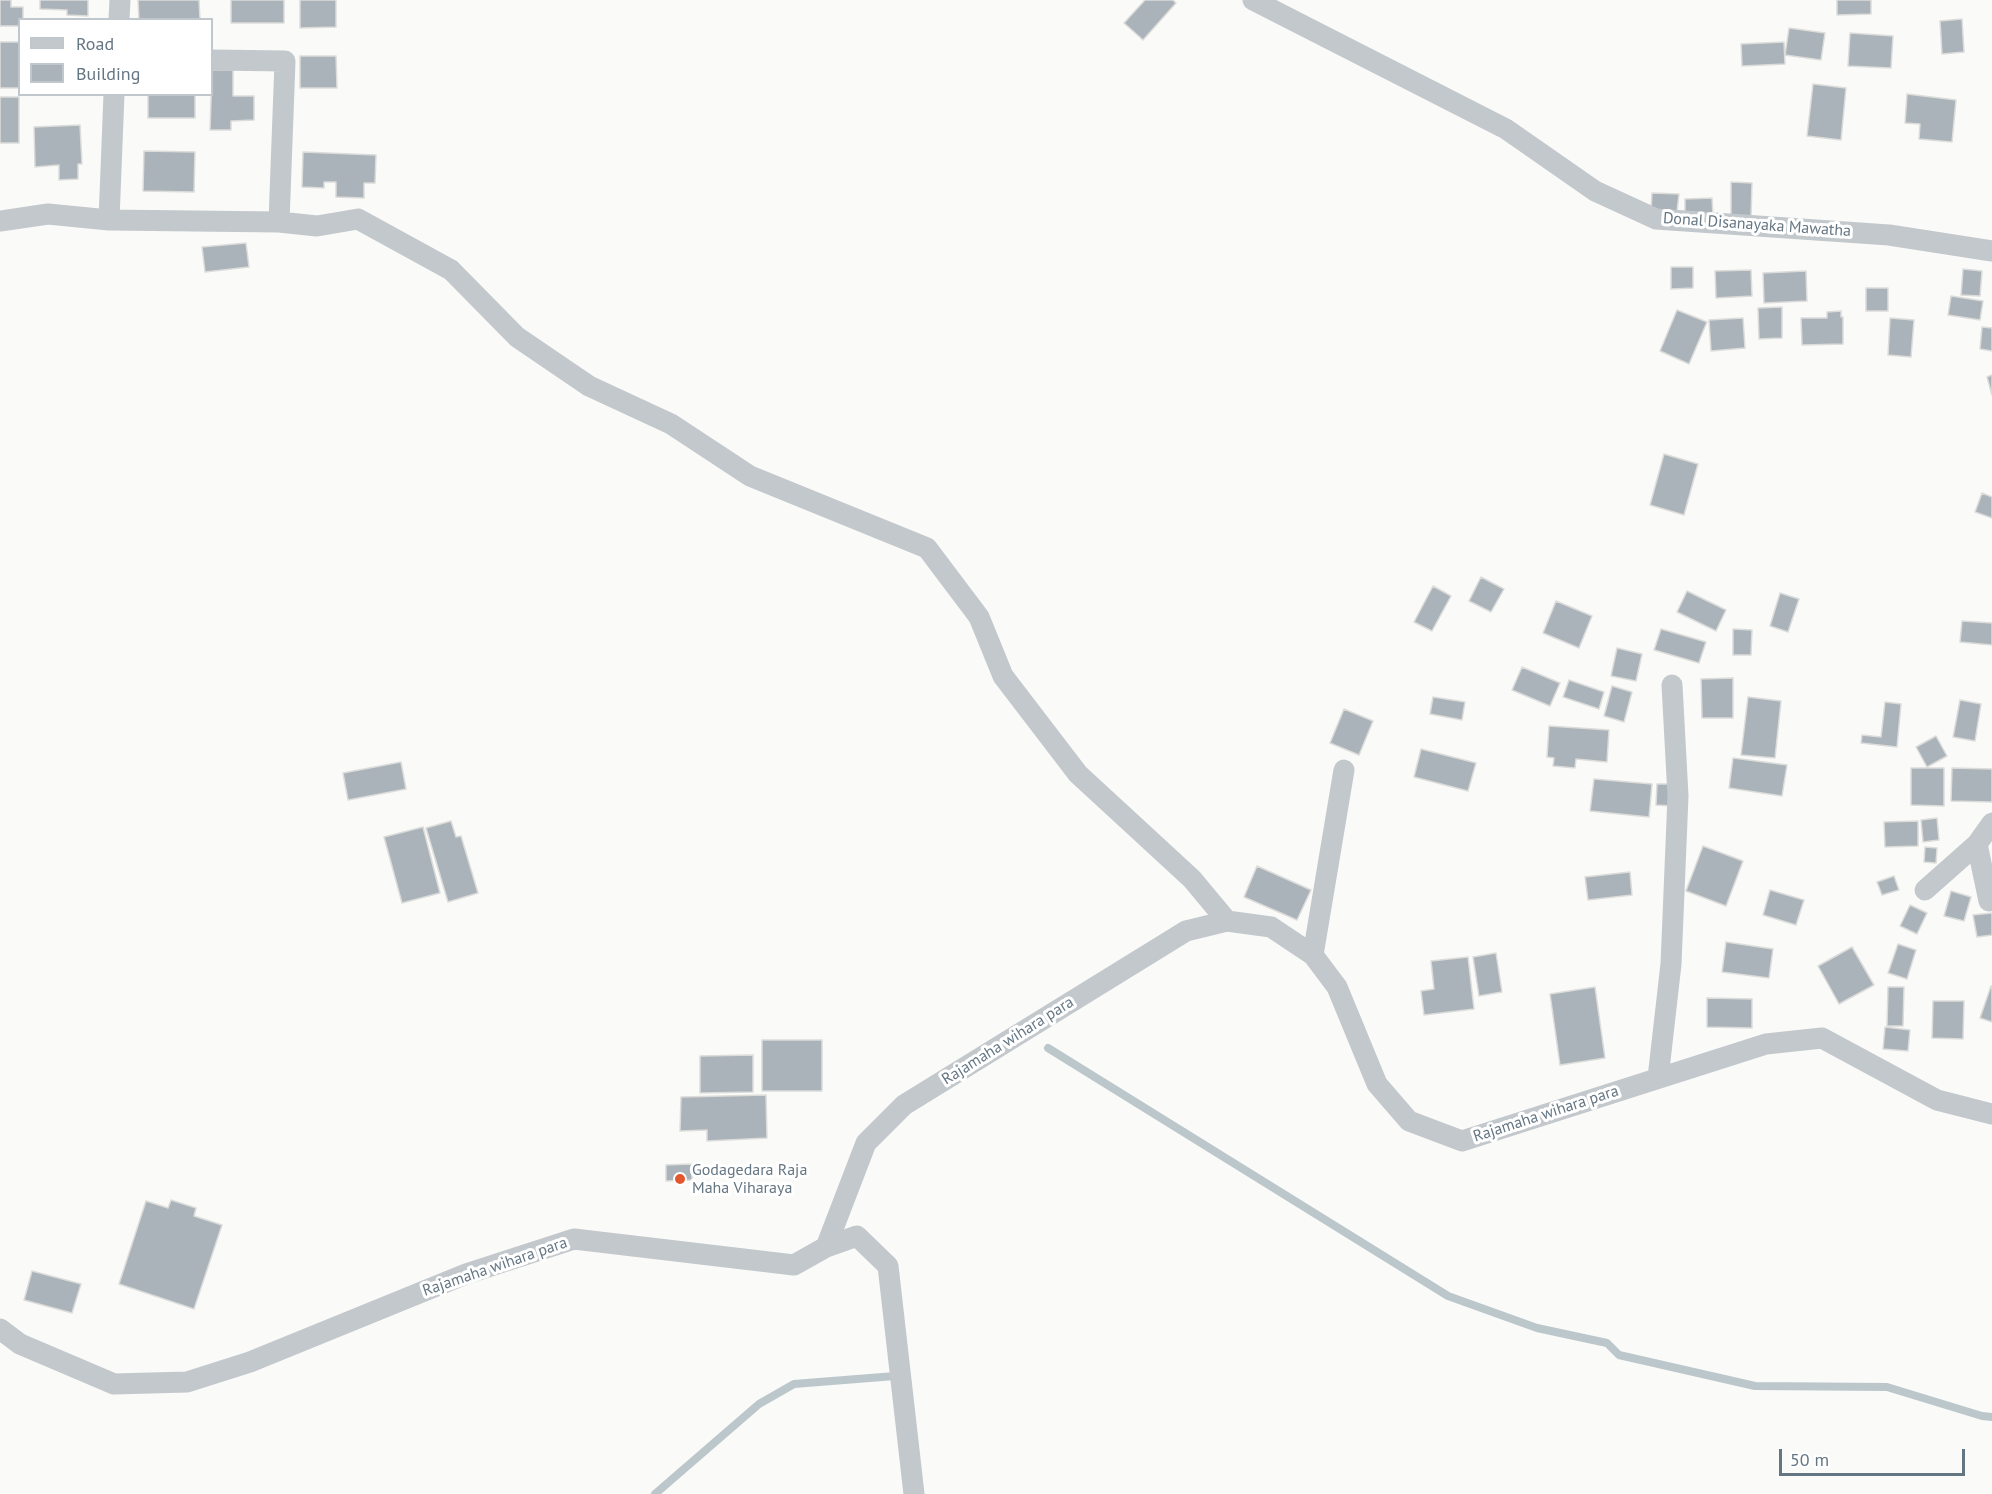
<!DOCTYPE html>
<style>
body{margin:0}
#map{position:relative;width:1992px;height:1494px;overflow:hidden;background:#fafaf8;font-family:"PT Sans",sans-serif}
canvas{display:block}
.legend{position:absolute;left:18px;top:18px;width:195px;height:78px;box-sizing:border-box;background:#fff;border:2px solid #c1c8cd;margin:0;padding:8px 10px;list-style:none;font-size:18px;color:#657683}
.legend li{display:flex;align-items:center;gap:12px;height:30px}
.legend b{width:30px;border:2px solid #c1c8cd}
.scale{position:absolute;left:1779px;top:1449px;width:186px;height:27px;box-sizing:border-box;border:3px solid #657683;border-top:0;padding-left:8px;font-size:18px;line-height:21px;white-space:nowrap;color:#657683;-webkit-text-stroke:4px #fff;paint-order:stroke}
</style>
<div id="map">
<canvas width="1992" height="1494"></canvas>
<ul class="legend">
<li><b style="height:8px;background:#c3c8cc"></b>Road</li>
<li><b style="height:16px;background:#aab3b9"></b>Building</li>
</ul>
<div class="scale">50 m</div>
</div>
<script>
const g = document.querySelector('canvas').getContext('2d');
g.lineJoin = 'round';
function stroke(path, color, width, dash) { g.strokeStyle = color; g.lineWidth = width; g.lineCap = dash ? 'butt' : 'round'; g.setLineDash(dash || []); g.stroke(path); }
function fillPath(path, color) { g.fillStyle = color; g.fill(path, 'evenodd'); }
function write(font, color, halo, rows, align = 'center') {
  g.font = font + ' "PT Sans",sans-serif'; g.lineWidth = 6; g.setLineDash([]); g.textBaseline = 'middle'; g.strokeStyle = halo; g.fillStyle = color; for (const [text, x, y, turn = 0] of rows) {
    g.save(); g.translate(x, y); g.rotate((+turn || 0) * Math.PI / 180); g.textAlign = isNaN(turn) ? turn : align; if (halo) g.strokeText(text, 0, 0); g.fillText(text, 0, 0); g.restore();
  }
}
const stream = new Path2D(`
 M 1048,1048 L 1448,1296 L 1537,1328 L 1607,1343 L 1619,1355 L 1755,1386 L 1887,1387 L 1982,1416 L 1992,1417
 M 655,1494 L 759,1404 L 794,1384 L 895,1376`);
const building = new Path2D(`
 M 0,0 L 11,0 L 11,7 L 23,7 L 23,20 L 20,20 L 20,26 L 0,26 Z
 M 40,0 L 88,0 L 88,16 L 67,15 L 67,10 L 40,9 Z
 M 138,0 L 199,0 L 200,20 L 139,20 Z
 M 231,0 L 284,0 L 284,23 L 231,23 Z
 M 300,0 L 336,0 L 336,27 L 300,28 Z
 M 1145,0 L 1173,0 L 1176,3 L 1143,40 L 1124,23 Z
 M 1837,0 L 1871,0 L 1871,14 L 1837,15 Z
 M 1962,19 L 1964,52 L 1942,54 L 1940,21 Z
 M 1789,28 L 1825,33 L 1821,60 L 1785,55 Z
 M 1850,33 L 1893,36 L 1891,68 L 1848,66 Z
 M 0,42 L 20,42 L 20,88 L 0,88 Z
 M 1784,42 L 1785,64 L 1742,66 L 1741,44 Z
 M 300,56 L 336,56 L 337,88 L 300,88 Z
 M 212,70 L 233,70 L 233,96 L 254,96 L 254,120 L 231,121 L 231,130 L 210,130 Z
 M 1813,84 L 1846,88 L 1841,140 L 1807,136 Z
 M 148,94 L 195,94 L 195,118 L 148,118 Z
 M 1907,94 L 1956,100 L 1952,142 L 1919,139 L 1920,124 L 1905,123 Z
 M 0,97 L 19,97 L 19,143 L 0,143 Z
 M 80,125 L 82,164 L 78,164 L 78,179 L 59,180 L 59,165 L 35,167 L 34,127 Z
 M 144,151 L 195,152 L 194,192 L 143,191 Z
 M 303,152 L 376,155 L 375,183 L 364,183 L 364,198 L 336,197 L 336,182 L 324,182 L 324,188 L 302,187 Z
 M 1731,182 L 1752,183 L 1751,218 L 1731,217 Z
 M 1652,193 L 1679,194 L 1677,211 L 1651,210 Z
 M 1712,198 L 1713,216 L 1685,216 L 1685,199 Z
 M 246,243 L 249,267 L 205,272 L 202,247 Z
 M 1671,267 L 1693,267 L 1693,288 L 1671,289 Z
 M 1963,269 L 1982,271 L 1980,296 L 1961,295 Z
 M 1751,270 L 1752,296 L 1716,298 L 1715,271 Z
 M 1806,271 L 1807,301 L 1764,303 L 1763,273 Z
 M 1866,288 L 1888,288 L 1888,311 L 1866,311 Z
 M 1951,296 L 1983,301 L 1980,320 L 1948,315 Z
 M 1782,307 L 1782,338 L 1759,339 L 1758,308 Z
 M 1677,310 L 1707,322 L 1689,364 L 1660,351 Z
 M 1841,311 L 1841,317 L 1843,317 L 1843,344 L 1802,345 L 1801,318 L 1827,318 L 1827,312 Z
 M 1743,318 L 1745,348 L 1711,351 L 1709,320 Z
 M 1890,318 L 1914,320 L 1911,357 L 1888,355 Z
 M 1982,327 L 1992,328 L 1992,351 L 1980,349 Z
 M 1992,375 L 1992,395 L 1987,377 Z
 M 1664,454 L 1698,464 L 1684,515 L 1650,505 Z
 M 1982,493 L 1992,497 L 1992,518 L 1975,512 Z
 M 1481,577 L 1504,589 L 1491,612 L 1469,601 Z
 M 1433,586 L 1451,596 L 1432,631 L 1414,622 Z
 M 1687,591 L 1726,610 L 1716,631 L 1677,612 Z
 M 1780,593 L 1799,599 L 1788,632 L 1770,626 Z
 M 1556,601 L 1592,616 L 1579,648 L 1543,633 Z
 M 1962,621 L 1992,623 L 1992,645 L 1960,642 Z
 M 1661,629 L 1706,642 L 1699,663 L 1654,650 Z
 M 1733,629 L 1752,630 L 1751,655 L 1733,655 Z
 M 1617,648 L 1642,654 L 1636,681 L 1611,676 Z
 M 1522,667 L 1560,683 L 1550,706 L 1512,690 Z
 M 1733,678 L 1733,718 L 1702,718 L 1701,679 Z
 M 1569,680 L 1604,692 L 1599,709 L 1563,697 Z
 M 1612,686 L 1632,692 L 1624,722 L 1604,716 Z
 M 1433,697 L 1465,702 L 1462,720 L 1430,714 Z
 M 1748,697 L 1781,701 L 1775,758 L 1741,755 Z
 M 1960,700 L 1981,704 L 1975,741 L 1953,737 Z
 M 1885,702 L 1901,704 L 1897,747 L 1861,743 L 1862,735 L 1881,737 Z
 M 1344,709 L 1373,721 L 1359,755 L 1330,743 Z
 M 1549,726 L 1609,730 L 1607,762 L 1576,759 L 1575,768 L 1553,766 L 1554,758 L 1547,757 Z
 M 1936,736 L 1947,756 L 1927,767 L 1916,747 Z
 M 1421,749 L 1476,763 L 1468,791 L 1414,777 Z
 M 1733,758 L 1787,765 L 1782,796 L 1729,788 Z
 M 401,762 L 406,789 L 348,800 L 343,773 Z
 M 1911,768 L 1944,768 L 1944,806 L 1911,805 Z
 M 1952,768 L 1992,769 L 1992,802 L 1951,801 Z
 M 1594,779 L 1652,784 L 1649,817 L 1590,811 Z
 M 1657,784 L 1672,784 L 1672,806 L 1656,805 Z
 M 1937,818 L 1939,840 L 1923,842 L 1921,820 Z
 M 451,821 L 456,837 L 461,836 L 478,893 L 448,902 L 426,828 Z
 M 1918,821 L 1918,846 L 1885,847 L 1884,822 Z
 M 423,827 L 440,893 L 402,903 L 384,837 Z
 M 1703,846 L 1743,861 L 1726,906 L 1686,891 Z
 M 1925,847 L 1937,848 L 1936,863 L 1924,862 Z
 M 1257,866 L 1311,890 L 1297,920 L 1244,897 Z
 M 1630,872 L 1632,895 L 1588,900 L 1585,877 Z
 M 1894,876 L 1899,890 L 1882,895 L 1877,882 Z
 M 1770,890 L 1804,900 L 1796,925 L 1763,915 Z
 M 1951,891 L 1971,897 L 1964,921 L 1944,916 Z
 M 1910,905 L 1927,913 L 1917,934 L 1900,926 Z
 M 1992,913 L 1992,935 L 1977,937 L 1973,915 Z
 M 1726,942 L 1773,949 L 1769,978 L 1722,972 Z
 M 1898,944 L 1916,950 L 1907,979 L 1888,973 Z
 M 1852,947 L 1874,985 L 1839,1004 L 1818,966 Z
 M 1496,953 L 1502,992 L 1479,996 L 1473,957 Z
 M 1468,957 L 1474,1009 L 1424,1015 L 1421,991 L 1434,989 L 1431,961 Z
 M 1991,986 L 1992,986 L 1992,1022 L 1980,1018 Z
 M 1595,987 L 1605,1058 L 1560,1065 L 1550,994 Z
 M 1888,987 L 1904,987 L 1903,1026 L 1887,1026 Z
 M 1707,998 L 1752,999 L 1752,1028 L 1707,1027 Z
 M 1933,1001 L 1964,1001 L 1963,1039 L 1932,1038 Z
 M 1885,1027 L 1910,1030 L 1908,1051 L 1883,1049 Z
 M 762,1040 L 822,1040 L 822,1091 L 762,1091 Z
 M 753,1055 L 753,1092 L 700,1093 L 700,1056 Z
 M 766,1095 L 767,1138 L 707,1141 L 707,1130 L 680,1131 L 681,1097 Z
 M 692,1164 L 692,1180 L 666,1181 L 666,1165 Z
 M 171,1200 L 196,1208 L 194,1216 L 222,1225 L 194,1309 L 119,1284 L 146,1201 L 168,1208 Z
 M 32,1271 L 81,1284 L 72,1313 L 24,1300 Z`);
const minor = new Path2D(`
 M 1253,0 L 1506,129 L 1595,191 L 1656,219 L 1889,235 L 1992,251
 M 119,20 L 120,0
 M 212,60 L 285,61 L 279,222
 M 109,220 L 114,94
 M 0,221 L 48,214 L 109,220 L 279,222 L 317,226 L 358,219 L 451,270 L 517,337 L 589,386 L 671,424 L 750,476 L 927,548 L 979,617 L 1003,676 L 1078,774 L 1192,879 L 1227,921
 M 1977,844 L 1989,901
 M 1925,890 L 1977,844 L 1992,823
 M 1313,955 L 1344,770
 M 1658,1078 L 1671,964 L 1678,796 L 1672,685
 M 826,1247 L 857,1236 L 888,1266 L 914,1494
 M 0,1329 L 20,1344 L 114,1384 L 187,1382 L 250,1362 L 466,1274 L 574,1239 L 794,1265 L 826,1247 L 866,1143 L 904,1105 L 1186,931 L 1227,921 L 1271,927 L 1313,955 L 1337,987 L 1377,1084 L 1409,1121 L 1462,1141 L 1766,1044 L 1822,1038 L 1937,1100 L 1992,1114`);
const markers = [
 [680,1179,6,"#e4572e"]
];
const streetNames = [
 ["Donal Disanayaka Mawatha",1757,225,4],
 ["Rajamaha wihara para",1008,1041,-32],
 ["Rajamaha wihara para",1546,1114,-18],
 ["Rajamaha wihara para",495,1267,-19]
];
const poiNames = [
 ["Godagedara Raja",692,1170],
 ["Maha Viharaya",692,1188]
];
stroke(stream, '#bbc7cb', 8);
fillPath(building, '#aab3b9');
stroke(building, '#dcdcda', 1.5);
stroke(minor, '#c3c8cc', 21);
for (const [x, y, r, color] of markers) { const dot = new Path2D(); dot.arc(x, y, r, 0, 2 * Math.PI); g.fillStyle = color; g.fill(dot); stroke(dot, '#fff', 2); }
write('16px', '#657683', '#fff', streetNames);
write('16px', '#657683', '#fff', poiNames, 'left');
</script>
